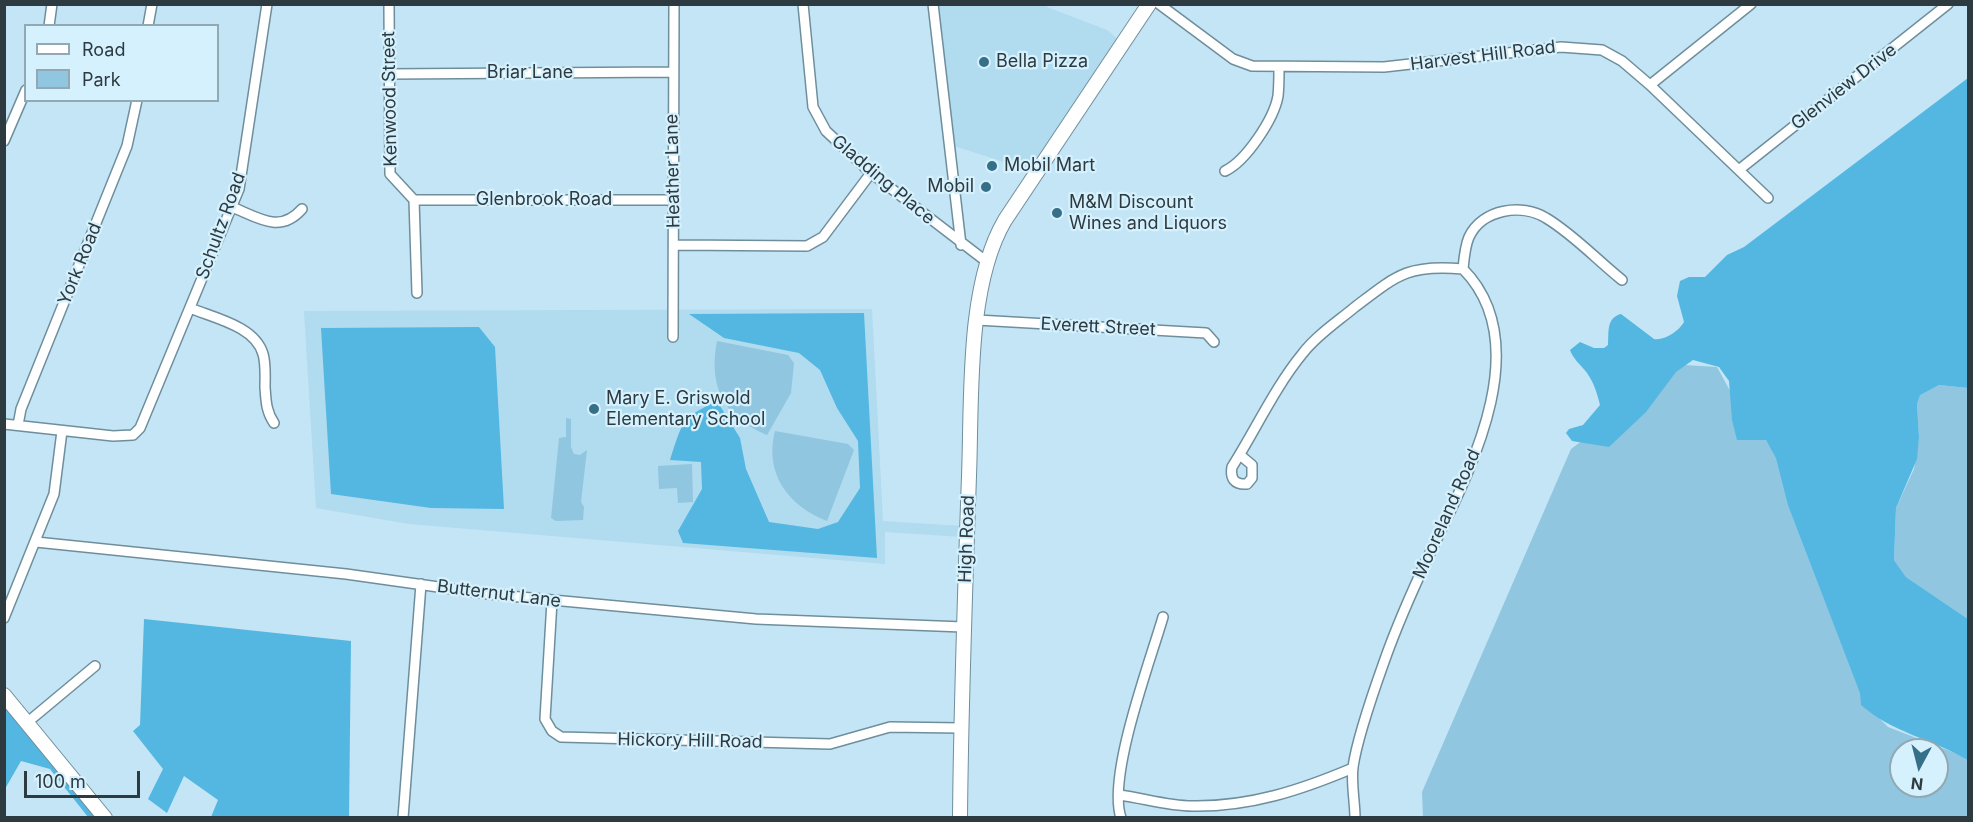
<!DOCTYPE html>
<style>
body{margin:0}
#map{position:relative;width:1973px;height:822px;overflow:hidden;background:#c4e5f5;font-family:Inter,sans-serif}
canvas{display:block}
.frame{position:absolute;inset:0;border:6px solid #2d3a40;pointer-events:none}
.legend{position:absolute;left:24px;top:24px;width:195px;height:78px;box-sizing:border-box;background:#d6f1fe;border:2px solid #92a8b2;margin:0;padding:8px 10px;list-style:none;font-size:18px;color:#2d3a40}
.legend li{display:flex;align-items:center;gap:12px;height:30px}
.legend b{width:30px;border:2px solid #92a8b2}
.north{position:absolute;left:1889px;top:738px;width:60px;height:60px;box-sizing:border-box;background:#d6f1fe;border:2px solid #92a8b2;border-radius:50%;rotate:187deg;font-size:16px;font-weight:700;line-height:24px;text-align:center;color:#2d3a40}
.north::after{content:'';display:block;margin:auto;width:21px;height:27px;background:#356f88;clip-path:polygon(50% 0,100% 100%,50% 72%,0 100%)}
.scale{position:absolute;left:24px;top:771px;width:116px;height:27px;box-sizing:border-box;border:3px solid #2d3a40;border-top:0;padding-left:8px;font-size:18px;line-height:21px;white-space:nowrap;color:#2d3a40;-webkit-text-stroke:4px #d6f1fe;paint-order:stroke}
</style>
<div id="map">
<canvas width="1973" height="822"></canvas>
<div class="frame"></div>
<ul class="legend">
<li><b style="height:8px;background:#fff"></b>Road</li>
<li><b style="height:16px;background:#90c6e0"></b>Park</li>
</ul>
<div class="north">N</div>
<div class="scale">100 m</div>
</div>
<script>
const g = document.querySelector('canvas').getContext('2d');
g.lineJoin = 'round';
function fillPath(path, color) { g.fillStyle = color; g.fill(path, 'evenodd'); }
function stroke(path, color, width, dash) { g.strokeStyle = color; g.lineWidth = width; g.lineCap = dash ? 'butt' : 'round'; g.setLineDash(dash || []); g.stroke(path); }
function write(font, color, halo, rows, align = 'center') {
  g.font = font + ' Inter,sans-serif'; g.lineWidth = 4.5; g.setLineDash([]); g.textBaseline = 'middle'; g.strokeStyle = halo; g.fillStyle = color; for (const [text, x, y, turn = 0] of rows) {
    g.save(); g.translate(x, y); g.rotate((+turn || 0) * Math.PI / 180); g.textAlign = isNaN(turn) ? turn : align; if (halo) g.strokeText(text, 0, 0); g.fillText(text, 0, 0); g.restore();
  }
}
const built = new Path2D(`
 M 938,5 L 1047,5 L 1047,7 L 1107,30 L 1119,40 L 1032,171 L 954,146 Z
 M 872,309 L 883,521 L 962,526 L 962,537 L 885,532 L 885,564 L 409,524 L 316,508 L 304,311 Z`);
const green = new Path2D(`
 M 717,341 L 788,355 L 794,363 L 791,393 L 767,435 C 724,417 708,387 717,341 Z
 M 1684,365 L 1717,367 L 1734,398 L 1769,444 L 1793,483 L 1870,709 L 1888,727 L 1968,758 L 1968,817 L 1423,818 L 1422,792 L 1571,449 ZM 1901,750 L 1937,750 L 1937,786 L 1901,786 Z
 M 1939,385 L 1968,388 L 1968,619 L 1906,577 L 1894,560 L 1896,508 L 1914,469 L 1919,437 L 1917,404 L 1920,394 Z
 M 566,418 L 571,419 L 571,447 L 574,454 L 580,455 L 587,450 L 581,502 L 584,507 L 583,520 L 556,521 L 551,518 L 559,438 L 566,437 Z
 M 775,431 L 848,444 L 854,450 L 827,521 C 788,506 764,473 775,431 Z
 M 692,464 L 693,502 L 678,503 L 677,488 L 659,489 L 658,466 Z`);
const forest = new Path2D(`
 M 1968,78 L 1968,388 L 1939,385 L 1920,395 L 1917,404 L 1919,437 L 1917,459 L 1896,508 L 1894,560 L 1906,577 L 1968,619 L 1968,760 C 1934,740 1891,732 1861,705 L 1860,693 L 1788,505 L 1776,458 L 1766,440 L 1737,440 L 1732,420 L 1729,381 L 1719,367 L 1693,360 L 1676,372 L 1646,412 L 1609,447 L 1572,441 L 1566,433 L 1569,429 L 1583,425 L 1600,405 C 1597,393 1594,383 1587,373 C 1581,365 1573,359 1570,350 L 1580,342 L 1594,348 L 1604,348 L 1608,345 C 1609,332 1606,318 1621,314 L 1654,339 C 1664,341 1679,331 1684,322 L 1677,296 L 1680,281 L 1689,277 L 1705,277 L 1727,255 L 1744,247 Z
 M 864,313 L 877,558 L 683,543 L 678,531 L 702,489 L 701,462 L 670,460 C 682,424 680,418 717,401 L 740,438 L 746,469 L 769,522 L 818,529 L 838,522 L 860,488 L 858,441 L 837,408 L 820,370 L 799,353 L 724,338 L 689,314 Z
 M 479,327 L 495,347 L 504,509 L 431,508 L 331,494 L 321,328 Z
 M 144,619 L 351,641 L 349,817 L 211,817 L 218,800 L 184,776 L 167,813 L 148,799 L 163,769 L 133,731 L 140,725 Z
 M 5,705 L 96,817 L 88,817 L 50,769 L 21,761 L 5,789 Z`);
const street = new Path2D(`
 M 389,4 L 390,174 L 414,200 L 417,293
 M 803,4 L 813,107 L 826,131 L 871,173 L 987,262
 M 933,4 L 961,245
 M 1159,4 L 1233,59 L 1252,66 L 1384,67 L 1561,47 L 1602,50 L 1622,61 L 1650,85 L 1768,198
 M 49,26 L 52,4
 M 148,26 L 152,4
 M 388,74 L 672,72
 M 1650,85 L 1751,4
 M 4,141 L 26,90
 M 1740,169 L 1948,4
 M 1225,171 C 1246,161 1274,119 1278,96 C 1279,87 1279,77 1279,68
 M 414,200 L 674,200
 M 232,207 C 259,218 280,234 302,209
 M 675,245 L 807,246 L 823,237 L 871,173
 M 1463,269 C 1464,258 1465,246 1469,237 C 1482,209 1522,203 1546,218 C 1573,234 1597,260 1622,280
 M 190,308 C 214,318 255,326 263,354 C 266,364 265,377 265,387 C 266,401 266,411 274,423
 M 977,320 L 1206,333 L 1214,342
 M 673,337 L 674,4
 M 4,424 L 113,436 L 133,435 L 140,428 L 239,189 L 267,4
 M 18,425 L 21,409 L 127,146 L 137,100
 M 1240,455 L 1252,465 L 1252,478 L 1247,484 C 1234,485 1230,478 1232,467 C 1256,429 1275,387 1303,353 C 1317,335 1337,322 1355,307 C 1397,275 1408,264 1463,269 C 1538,345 1468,475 1430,553 C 1413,589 1397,625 1384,662 C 1374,690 1357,739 1353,767 C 1351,783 1355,802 1355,818
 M 36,542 L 346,574 L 488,594 L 756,619 L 963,627
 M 552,601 L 545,719 L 552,731 L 561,737 L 830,744 L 890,727 L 960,728
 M 4,618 L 54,494 L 62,431
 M 29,721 L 95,666
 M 1119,795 C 1143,798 1168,806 1192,806 C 1250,807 1301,790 1353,768
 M 403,818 L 421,584
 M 1121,818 C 1107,776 1150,662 1163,617`);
const secondary = new Path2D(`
 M 4,695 L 105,818
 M 960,818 C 961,703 965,590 969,476 C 972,400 966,286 1005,220 L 1149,4`);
const markers = [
 [984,62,6,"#356f88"],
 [992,166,6,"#356f88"],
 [986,187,6,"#356f88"],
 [1057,213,6,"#356f88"],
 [594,409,6,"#356f88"]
];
const streetNames = [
 ["Harvest Hill Road",1483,56,-7],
 ["Briar Lane",530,73],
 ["Glenview Drive",1844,87,-38],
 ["Kenwood Street",390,99,-91],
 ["Heather Lane",673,171,-91],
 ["Gladding Place",883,180,40],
 ["Glenbrook Road",544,200],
 ["Schultz Road",221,226,-70],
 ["York Road",80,264,-68],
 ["Everett Street",1098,327,3],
 ["Mooreland Road",1447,514,-66],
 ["High Road",967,539,-88],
 ["Butternut Lane",499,594,7],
 ["Hickory Hill Road",690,741,1]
];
const poiNames = [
 ["Bella Pizza",996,62],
 ["Mobil Mart",1004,166],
 ["Mobil",974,187,"right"],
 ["M&M Discount",1069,203],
 ["Wines and Liquors",1069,224],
 ["Mary E. Griswold",606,399],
 ["Elementary School",606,420]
];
fillPath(built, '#b1dbee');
fillPath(green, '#90c6e0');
fillPath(forest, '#53b7e1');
stroke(street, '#6f8e9c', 12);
stroke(secondary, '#6f8e9c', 16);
stroke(street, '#fff', 9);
stroke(secondary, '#fff', 14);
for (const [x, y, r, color] of markers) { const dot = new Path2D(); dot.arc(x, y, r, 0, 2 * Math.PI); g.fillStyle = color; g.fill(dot); stroke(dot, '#d6f1fe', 2); }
write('18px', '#2d3a40', '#d6f1fe', streetNames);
write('18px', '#2d3a40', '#d6f1fe', poiNames, 'left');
</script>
